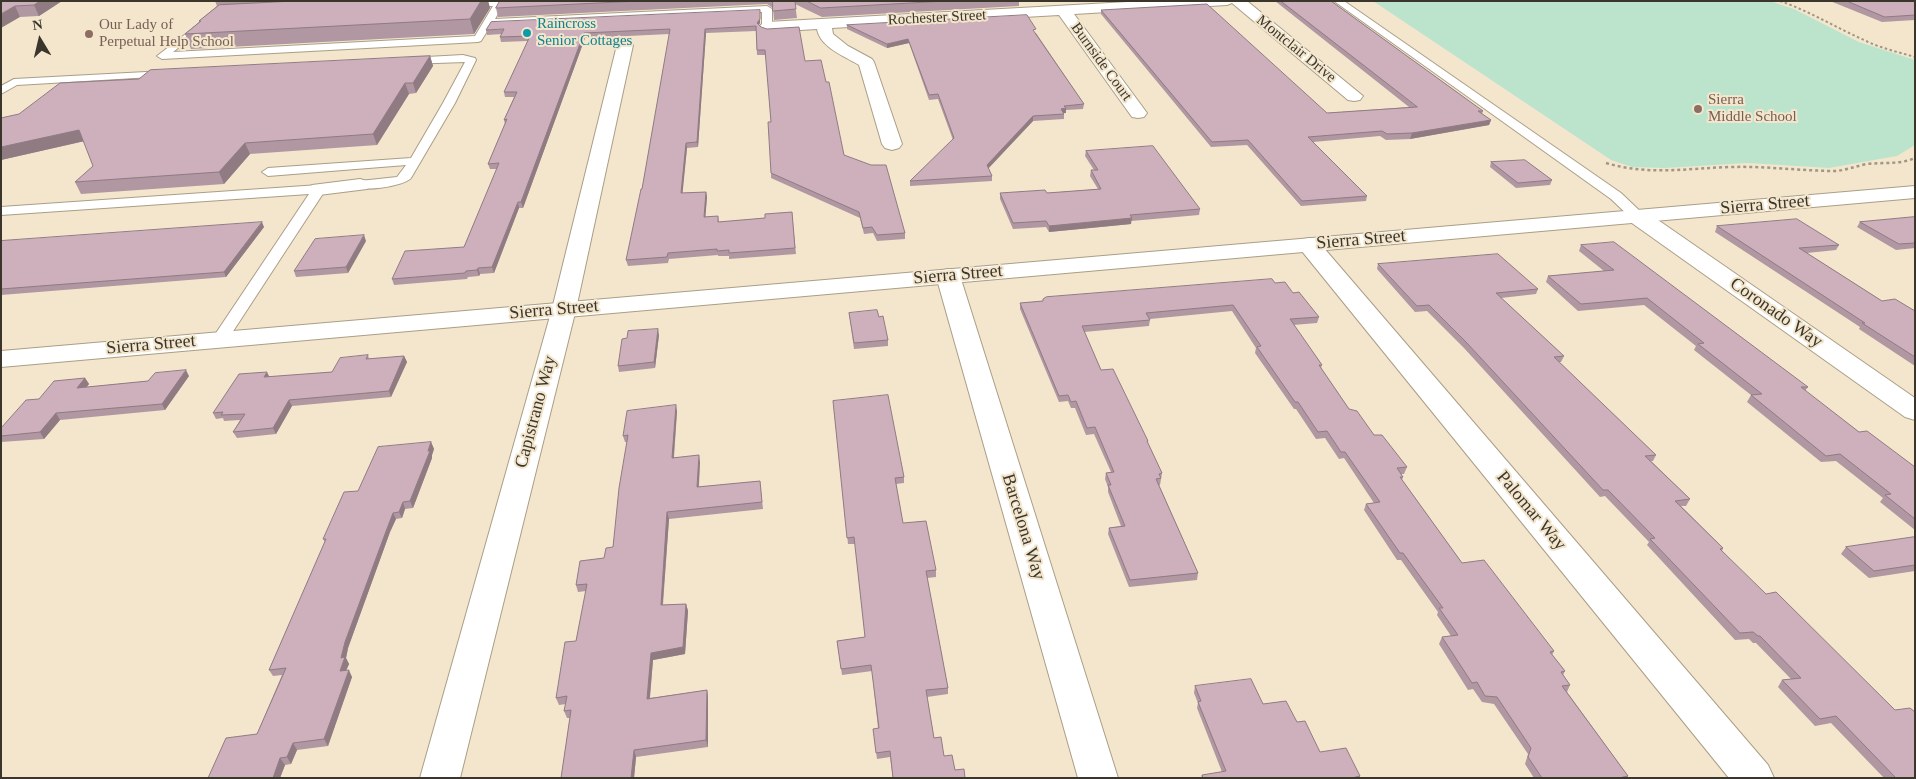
<!DOCTYPE html>
<style>
body{margin:0}
#map{position:relative;width:1916px;height:779px;overflow:hidden;background:#f3e6cd;font-family:"Times New Roman",serif}
canvas{display:block}
.frame{position:absolute;inset:0;border:2px solid #3b362c;pointer-events:none}
.north{position:absolute;left:15px;top:15px;width:50px;height:50px;-webkit-text-stroke:4px #f3e6cd;paint-order:stroke;rotate:351deg;font-size:14px;font-weight:700;line-height:20px;text-align:center;color:#3b362c}
.north::after{content:'';display:block;margin:auto;width:18px;height:22px;background:#3b362c;clip-path:polygon(50% 0,100% 100%,50% 72%,0 100%)}
</style>
<div id="map">
<canvas width="1916" height="779"></canvas>
<div class="frame"></div>
<div class="north">N</div>
</div>
<script>
const g = document.querySelector('canvas').getContext('2d');
g.lineJoin = 'round';
function fillPath(path, color) { g.fillStyle = color; g.fill(path, 'evenodd'); }
function stroke(path, color, width, dash) { g.strokeStyle = color; g.lineWidth = width; g.lineCap = dash ? 'butt' : 'round'; g.setLineDash(dash || []); g.stroke(path); }
function write(font, color, halo, rows, align = 'center') {
  g.font = font + ' "Times New Roman",serif'; g.lineWidth = 4; g.setLineDash([]); g.textBaseline = 'middle'; g.strokeStyle = halo; g.fillStyle = color; for (const [text, x, y, turn = 0] of rows) {
    g.save(); g.translate(x, y); g.rotate((+turn || 0) * Math.PI / 180); g.textAlign = isNaN(turn) ? turn : align; if (halo) g.strokeText(text, 0, 0); g.fillText(text, 0, 0); g.restore();
  }
}
const green = new Path2D(`
 M 1373,1 L 1770,1 L 1794,9 L 1859,42 L 1915,60 L 1915,145 L 1897,156 L 1829,168 L 1747,163 L 1665,168 L 1632,167 L 1611,160 Z`);
const pathFar1 = new Path2D(`
 M 1780,1 C 1809,11 1835,27 1864,40 C 1880,48 1898,52 1915,57`);
const path = new Path2D(`
 M 1606,163 C 1650,176 1687,168 1732,167 C 1767,166 1801,171 1836,171 C 1847,170 1856,166 1867,164 C 1884,162 1899,165 1915,158`);
const lane = new Path2D(`
 M 502,1 L 504,3 L 495,19 L 767,6 L 772,9 L 772,27 L 767,30 L 762,27 L 762,12 L 491,25 L 481,41 L 478,42 L 162,59 L 157,56 L 204,20 L 207,21 L 207,25 L 173,52 L 475,36 L 493,6 L 465,7 L 460,4 L 462,2 Z
 M 1334,1 L 1344,1 L 1621,193 L 1642,213 L 1644,216 L 1642,219 L 1632,219 L 1611,199 Z
 M 463,55 L 475,58 L 476,60 L 455,103 L 411,178 C 405,186 360,193 353,185 L 360,181 L 397,177 L 406,165 L 268,176 L 262,172 L 268,168 L 411,158 L 443,103 L 465,62 L 408,64 L 403,61 L 408,58 Z
 M 165,71 L 169,72 L 170,74 L 169,76 L 17,85 L 1,94 L 1,86 L 14,79 Z
 M 319,185 L 326,189 L 228,339 L 226,342 L 214,342 L 212,339 L 309,194 L 1,215 L 1,207 Z`);
const street = new Path2D(`
 M 1146,1 L 1247,1 L 1363,96 L 1360,100 L 1354,101 L 1348,100 L 1232,3 L 1227,5 L 1074,14 L 1147,113 L 1144,117 L 1138,118 L 1132,117 L 1059,15 L 832,28 L 833,34 L 848,46 L 872,59 L 874,62 L 902,144 L 899,148 L 892,150 L 885,148 L 882,144 L 859,65 C 844,56 820,47 817,29 L 767,32 L 762,30 L 759,27 L 762,24 L 767,22 Z
 M 625,40 L 631,42 L 633,45 L 576,309 L 460,778 L 420,778 L 552,309 L 617,45 L 619,42 Z
 M 360,179 L 367,181 L 370,185 L 367,189 L 319,195 L 312,193 L 309,189 L 312,185 Z
 M 1637,210 L 1645,211 L 1915,398 L 1915,420 L 1905,417 L 1629,221 L 1626,216 L 1629,211 Z
 M 1309,238 L 1317,240 L 1768,765 L 1774,778 L 1729,778 L 1301,250 L 1298,245 L 1301,240 Z
 M 948,269 L 956,271 L 960,276 L 1118,778 L 1078,778 L 936,276 L 940,271 Z`);
const secondary = new Path2D(`
 M 1915,186 L 1915,198 L 1,367 L 1,351 Z`);
const wall = new Path2D(`
 M 1,1 L 62,1 L 39,16 L 20,17 Z
 M 215,1 L 488,1 L 490,8 L 474,34 L 191,49 L 185,34 L 199,22 L 199,21 L 217,6 Z
 M 500,1 L 1019,1 L 1019,6 L 822,17 L 795,4 L 797,18 L 774,20 L 773,8 L 767,4 L 498,17 L 496,8 Z
 M 1090,1 L 1123,1 L 1091,2 Z
 M 1275,1 L 1331,1 L 1483,111 L 1482,114 L 1491,120 L 1489,125 L 1410,139 L 1386,140 L 1380,136 L 1313,142 L 1367,196 L 1366,201 L 1301,206 L 1247,145 L 1211,147 L 1101,14 L 1101,10 L 1327,113 L 1409,107 Z
 M 1830,1 L 1915,1 L 1915,20 L 1882,22 Z
 M 760,14 L 760,23 L 759,25 L 761,27 L 805,61 L 826,82 L 844,155 L 905,233 L 905,239 L 877,241 L 873,233 L 864,234 L 860,218 L 771,178 L 771,122 L 766,55 L 757,55 L 756,31 L 706,33 L 698,147 L 687,148 L 682,193 L 706,192 L 707,197 L 705,217 L 718,216 L 719,222 L 765,218 L 792,212 L 796,254 L 729,259 L 729,256 L 718,256 L 718,255 L 669,259 L 668,263 L 628,266 L 626,260 L 642,189 L 670,34 L 585,38 L 523,208 L 519,208 L 494,273 L 480,274 L 479,276 L 468,277 L 467,279 L 394,285 L 392,279 L 464,247 L 497,169 L 490,169 L 488,164 L 505,124 L 504,120 L 514,97 L 505,97 L 504,92 L 528,41 L 501,42 L 500,37 L 502,34 L 487,35 L 486,30 Z
 M 847,25 L 1036,33 L 1084,104 L 1083,109 L 1066,110 L 1066,113 L 1064,113 L 1064,119 L 1033,121 L 988,168 L 992,176 L 992,181 L 910,186 L 910,181 L 953,140 L 938,99 L 929,100 L 909,43 L 887,48 L 847,29 Z
 M 430,56 L 433,66 L 416,93 L 409,94 L 377,145 L 250,154 L 224,184 L 81,194 L 75,182 L 93,166 L 84,141 L 1,160 L 19,114 L 139,79 Z
 M 1086,151 L 1200,209 L 1199,215 L 1131,221 L 1131,224 L 1049,232 L 1046,227 L 1013,229 L 1000,199 L 1000,193 L 1047,193 L 1098,189 L 1090,176 L 1091,170 L 1094,170 L 1085,156 Z
 M 1491,162 L 1552,180 L 1550,185 L 1516,188 L 1490,167 Z
 M 1915,217 L 1915,248 L 1896,250 L 1857,227 L 1860,222 Z
 M 1717,226 L 1839,245 L 1836,250 L 1807,253 L 1882,301 L 1915,311 L 1915,366 L 1859,329 L 1860,327 L 1715,232 Z
 M 264,227 L 226,277 L 1,295 L 1,241 Z
 M 366,241 L 348,273 L 296,277 L 294,271 Z
 M 1581,245 L 1808,387 L 1805,391 L 1859,432 L 1915,467 L 1915,530 L 1880,502 L 1883,498 L 1836,461 L 1821,462 L 1747,402 L 1751,395 L 1694,350 L 1696,346 L 1644,305 L 1578,311 L 1546,282 L 1548,276 L 1604,271 L 1579,251 Z
 M 1378,264 L 1538,289 L 1536,294 L 1501,298 L 1564,356 L 1561,362 L 1559,362 L 1656,455 L 1653,461 L 1651,461 L 1690,499 L 1686,506 L 1681,506 L 1723,548 L 1722,551 L 1915,778 L 1884,778 L 1831,723 L 1815,726 L 1778,687 L 1782,680 L 1791,679 L 1756,643 L 1753,643 L 1749,639 L 1735,640 L 1647,545 L 1649,542 L 1605,496 L 1600,497 L 1464,348 L 1427,311 L 1415,312 L 1377,269 Z
 M 1275,283 L 1293,293 L 1319,317 L 1317,323 L 1293,325 L 1322,365 L 1321,368 L 1349,409 L 1374,435 L 1407,467 L 1404,474 L 1401,474 L 1403,477 L 1402,480 L 1462,563 L 1554,651 L 1552,655 L 1565,671 L 1563,675 L 1570,685 L 1567,692 L 1628,776 L 1627,778 L 1534,778 L 1525,764 L 1528,754 L 1494,704 L 1482,702 L 1473,689 L 1468,690 L 1439,644 L 1442,637 L 1451,636 L 1437,615 L 1438,612 L 1401,560 L 1397,560 L 1364,510 L 1366,504 L 1374,503 L 1344,458 L 1339,459 L 1325,438 L 1316,439 L 1296,409 L 1294,409 L 1255,353 L 1256,348 L 1232,311 L 1150,319 L 1149,326 L 1084,332 L 1101,370 L 1148,441 L 1148,444 L 1162,473 L 1160,485 L 1159,485 L 1198,573 L 1197,580 L 1129,587 L 1108,534 L 1109,528 L 1121,526 L 1108,492 L 1108,487 L 1105,479 L 1106,473 L 1111,472 L 1094,434 L 1086,435 L 1075,408 L 1071,408 L 1068,401 L 1059,402 L 1020,309 L 1020,303 L 1043,301 L 1043,299 Z
 M 849,313 L 879,317 L 888,340 L 888,346 L 854,349 Z
 M 659,335 L 655,368 L 619,372 L 618,366 L 627,338 Z
 M 368,355 L 369,359 L 404,356 L 407,362 L 391,397 L 292,406 L 276,434 L 237,438 L 233,432 L 240,420 L 224,421 L 223,418 L 216,419 L 213,413 L 269,377 L 332,372 Z
 M 189,376 L 165,410 L 60,420 L 44,439 L 1,442 L 1,428 L 39,399 L 85,378 L 89,384 L 87,387 L 148,381 Z
 M 833,401 L 904,477 L 904,483 L 896,484 L 903,523 L 936,570 L 936,577 L 927,578 L 948,688 L 948,694 L 927,697 L 934,738 L 944,756 L 955,770 L 965,778 L 893,778 L 890,757 L 877,759 L 873,729 L 878,728 L 872,671 L 842,675 L 837,641 L 865,637 L 855,544 L 848,544 Z
 M 677,411 L 674,458 L 700,462 L 699,487 L 760,481 L 763,509 L 669,519 L 663,605 L 686,604 L 688,611 L 685,654 L 653,660 L 650,698 L 707,690 L 708,697 L 708,747 L 636,757 L 634,778 L 561,778 L 570,718 L 567,718 L 564,711 L 566,704 L 559,705 L 556,698 L 576,641 L 586,591 L 578,592 L 576,585 L 604,558 L 613,547 L 627,442 L 625,442 L 623,436 Z
 M 431,442 L 434,449 L 432,455 L 432,458 L 413,508 L 405,509 L 402,518 L 396,519 L 390,532 L 348,648 L 346,658 L 349,664 L 346,670 L 352,677 L 328,746 L 297,750 L 291,764 L 285,765 L 280,778 L 208,778 L 257,734 L 282,675 L 273,676 L 269,670 L 325,542 L 323,539 L 358,491 Z
 M 1915,537 L 1915,571 L 1869,578 L 1841,554 L 1846,547 Z
 M 1195,686 L 1263,704 L 1297,722 L 1320,752 L 1360,776 L 1360,778 L 1201,778 L 1202,775 L 1222,772 L 1197,708 L 1198,703 L 1194,693 Z`);
const shadedWall = new Path2D(`
 M 40,1 L 62,1 L 39,16 L 34,5 Z
 M 481,1 L 488,1 L 490,8 L 474,34 L 470,19 Z
 M 15,6 L 20,17 L 1,28 L 1,14 Z
 M 760,10 L 760,23 L 757,27 L 757,23 Z
 M 705,29 L 706,33 L 698,147 L 697,142 Z
 M 584,33 L 585,38 L 523,208 L 521,202 Z
 M 908,39 L 909,43 L 887,48 L 887,44 Z
 M 430,56 L 433,66 L 416,93 L 413,83 Z
 M 405,83 L 409,94 L 377,145 L 373,134 Z
 M 1066,108 L 1066,113 L 1060,113 L 1061,109 Z
 M 1033,116 L 1033,121 L 987,170 L 987,165 Z
 M 1491,120 L 1489,125 L 1410,139 L 1412,133 Z
 M 79,130 L 85,141 L 1,160 L 1,147 Z
 M 245,143 L 250,154 L 224,184 L 219,172 Z
 M 686,143 L 687,148 L 682,199 L 681,193 Z
 M 706,192 L 707,197 L 705,223 L 704,217 Z
 M 518,202 L 519,208 L 494,273 L 492,267 Z
 M 1132,218 L 1131,224 L 1049,232 L 1049,226 Z
 M 262,222 L 264,227 L 226,277 L 224,272 Z
 M 364,235 L 366,241 L 348,273 L 346,267 Z
 M 478,268 L 480,274 L 479,276 L 477,270 Z
 M 658,329 L 659,335 L 655,368 L 654,362 Z
 M 404,356 L 407,362 L 391,397 L 389,391 Z
 M 186,370 L 189,376 L 165,410 L 162,404 Z
 M 267,372 L 270,378 L 264,377 Z
 M 85,378 L 89,384 L 81,394 L 77,388 Z
 M 289,400 L 292,406 L 276,434 L 273,428 Z
 M 676,405 L 677,411 L 673,465 L 672,458 Z
 M 56,413 L 60,420 L 44,439 L 40,432 Z
 M 431,442 L 434,449 L 432,455 L 432,458 L 413,508 L 410,501 Z
 M 699,455 L 700,462 L 698,494 L 697,487 Z
 M 403,502 L 405,509 L 402,518 L 399,512 Z
 M 667,512 L 669,519 L 662,612 L 661,605 Z
 M 393,513 L 396,519 L 390,532 L 348,648 L 346,658 L 349,664 L 343,678 L 340,671 L 341,658 L 345,642 L 388,526 Z
 M 686,604 L 688,611 L 685,654 L 653,660 L 649,706 L 647,699 L 651,653 Z
 M 349,670 L 352,677 L 328,746 L 324,739 Z
 M 707,690 L 708,697 L 708,747 L 706,740 Z
 M 293,743 L 297,750 L 291,764 L 287,757 Z
 M 634,750 L 636,757 L 634,778 L 631,778 Z
 M 280,758 L 285,765 L 280,778 L 273,778 Z`);
const building = new Path2D(`
 M 1,1 L 40,1 L 34,5 L 15,6 L 1,14 Z
 M 295,1 L 481,1 L 470,19 L 185,34 L 201,21 L 199,21 L 219,5 Z
 M 500,1 L 639,1 L 496,8 Z
 M 773,1 L 795,1 L 796,9 L 773,11 Z
 M 807,1 L 946,1 L 821,8 Z
 M 1281,1 L 1331,1 L 1483,111 L 1478,111 L 1491,120 L 1412,133 L 1387,134 L 1382,131 L 1308,137 L 1367,196 L 1302,201 L 1248,140 L 1212,142 L 1101,10 L 1207,4 L 1327,113 L 1417,107 Z
 M 1847,1 L 1915,1 L 1915,15 L 1885,17 Z
 M 760,10 L 760,19 L 757,23 L 761,27 L 767,29 L 799,27 L 805,61 L 821,60 L 826,82 L 829,82 L 844,155 L 871,165 L 886,165 L 905,233 L 877,235 L 872,227 L 863,228 L 859,212 L 771,173 L 768,122 L 771,122 L 765,50 L 757,50 L 756,26 L 705,29 L 697,142 L 686,143 L 681,193 L 706,192 L 704,217 L 718,216 L 718,222 L 765,218 L 765,214 L 792,212 L 795,248 L 729,253 L 729,250 L 717,251 L 717,249 L 668,253 L 667,257 L 626,260 L 641,189 L 642,189 L 670,29 L 584,33 L 521,202 L 518,202 L 492,267 L 478,268 L 477,270 L 466,271 L 465,273 L 392,279 L 405,251 L 464,247 L 499,163 L 488,164 L 507,119 L 504,120 L 517,92 L 504,92 L 530,36 L 500,37 L 504,29 L 486,30 L 491,22 Z
 M 1027,15 L 1036,29 L 1033,30 L 1084,104 L 1064,106 L 1066,108 L 1061,109 L 1064,114 L 1033,116 L 987,165 L 992,176 L 910,181 L 954,138 L 938,94 L 929,95 L 908,39 L 887,44 L 847,25 Z
 M 430,56 L 413,83 L 405,83 L 373,134 L 245,143 L 219,172 L 75,182 L 93,166 L 79,130 L 1,147 L 1,118 L 19,114 L 60,83 L 139,79 L 150,70 Z
 M 1153,146 L 1200,209 L 1130,215 L 1132,218 L 1049,226 L 1046,221 L 1013,223 L 1000,193 L 1045,190 L 1047,193 L 1101,189 L 1091,170 L 1098,170 L 1086,151 Z
 M 1525,160 L 1552,180 L 1518,183 L 1491,162 Z
 M 1915,217 L 1915,243 L 1899,244 L 1860,222 Z
 M 1797,219 L 1839,245 L 1799,248 L 1882,301 L 1895,299 L 1915,311 L 1915,357 L 1862,323 L 1865,323 L 1717,226 Z
 M 262,222 L 224,272 L 1,289 L 1,241 Z
 M 364,235 L 346,267 L 294,271 L 315,239 Z
 M 1614,242 L 1808,387 L 1801,387 L 1859,432 L 1867,431 L 1915,467 L 1915,519 L 1885,495 L 1891,494 L 1840,454 L 1826,456 L 1751,395 L 1762,394 L 1698,344 L 1704,343 L 1647,298 L 1581,304 L 1548,276 L 1614,270 L 1581,245 Z
 M 1498,254 L 1538,289 L 1496,293 L 1564,356 L 1554,357 L 1656,455 L 1645,456 L 1690,499 L 1675,501 L 1723,548 L 1720,549 L 1766,594 L 1776,592 L 1895,710 L 1910,708 L 1915,712 L 1915,778 L 1896,778 L 1836,716 L 1820,719 L 1782,680 L 1801,678 L 1760,636 L 1758,636 L 1753,632 L 1740,633 L 1650,539 L 1655,538 L 1608,490 L 1603,490 L 1466,342 L 1429,305 L 1417,306 L 1378,264 Z
 M 1272,279 L 1275,283 L 1285,282 L 1293,293 L 1299,292 L 1319,317 L 1290,319 L 1322,365 L 1319,365 L 1349,409 L 1357,411 L 1374,435 L 1382,435 L 1407,467 L 1397,468 L 1403,477 L 1400,477 L 1462,563 L 1484,560 L 1554,651 L 1550,652 L 1565,671 L 1561,672 L 1570,685 L 1562,686 L 1628,776 L 1619,778 L 1542,778 L 1528,757 L 1531,748 L 1497,697 L 1485,696 L 1477,682 L 1472,683 L 1442,637 L 1458,635 L 1439,608 L 1443,608 L 1403,553 L 1400,553 L 1366,504 L 1380,502 L 1345,452 L 1341,452 L 1327,431 L 1318,432 L 1298,402 L 1295,402 L 1257,347 L 1261,346 L 1233,305 L 1146,313 L 1150,320 L 1082,326 L 1101,370 L 1113,369 L 1148,441 L 1147,441 L 1162,473 L 1159,474 L 1161,478 L 1156,479 L 1198,573 L 1130,580 L 1109,528 L 1125,526 L 1108,485 L 1111,485 L 1106,473 L 1114,472 L 1095,427 L 1087,428 L 1076,401 L 1071,402 L 1068,395 L 1059,396 L 1020,303 L 1043,301 L 1043,299 L 1046,297 Z
 M 877,310 L 879,317 L 883,316 L 888,340 L 854,343 L 849,313 Z
 M 658,329 L 654,362 L 618,366 L 622,339 L 627,338 L 628,331 Z
 M 368,355 L 366,359 L 404,356 L 389,391 L 289,400 L 273,428 L 233,432 L 245,414 L 221,415 L 223,412 L 213,413 L 239,374 L 267,372 L 264,377 L 332,372 L 340,358 Z
 M 186,370 L 162,404 L 56,413 L 40,432 L 1,436 L 1,428 L 26,400 L 39,399 L 54,381 L 85,378 L 77,388 L 148,381 L 155,373 Z
 M 888,395 L 904,477 L 895,478 L 903,523 L 926,521 L 936,570 L 926,571 L 948,688 L 926,690 L 934,738 L 941,737 L 944,756 L 952,755 L 955,770 L 964,769 L 965,778 L 893,778 L 890,751 L 876,753 L 873,729 L 879,728 L 871,665 L 841,669 L 837,641 L 865,637 L 854,537 L 847,538 L 833,401 Z
 M 676,405 L 672,458 L 699,455 L 697,487 L 760,481 L 762,502 L 667,512 L 661,605 L 686,604 L 683,647 L 651,653 L 647,699 L 707,690 L 706,740 L 634,750 L 631,778 L 561,778 L 571,710 L 564,711 L 567,696 L 556,698 L 565,642 L 576,641 L 587,584 L 576,585 L 580,561 L 604,558 L 606,548 L 613,547 L 619,488 L 628,435 L 623,436 L 627,411 Z
 M 431,442 L 428,451 L 430,451 L 410,501 L 403,502 L 399,512 L 393,513 L 388,526 L 345,642 L 341,658 L 345,657 L 340,671 L 349,670 L 324,739 L 293,743 L 287,757 L 280,758 L 273,778 L 208,778 L 226,738 L 257,734 L 286,668 L 269,670 L 326,539 L 323,539 L 344,492 L 358,491 L 378,447 Z
 M 1915,537 L 1915,565 L 1874,571 L 1846,547 Z
 M 1251,679 L 1263,704 L 1286,701 L 1297,722 L 1305,721 L 1320,752 L 1346,748 L 1360,776 L 1352,778 L 1203,778 L 1202,775 L 1226,771 L 1198,702 L 1201,701 L 1195,686 Z`);
const markers = [
 [527,33,5,"#0f9aa8"],
 [89,34,5,"#8d6e63"],
 [1698,109,5,"#8d6e63"]
];
const farStreetnames = [
 ["Rochester Street",937,18,-3],
 ["Montclair Drive",1296,49,39],
 ["Burnside Court",1101,62,54]
];
const farCulturenames = [
 ["Raincross",537,24],
 ["Senior Cottages",537,41]
];
const farEducationnames = [
 ["Our Lady of",99,25],
 ["Perpetual Help School",99,42],
 ["Sierra",1708,100],
 ["Middle School",1708,117]
];
const streetNames = [
 ["Sierra Street",1765,205,-5],
 ["Sierra Street",1361,240,-5],
 ["Sierra Street",958,275,-5],
 ["Sierra Street",554,310,-5],
 ["Coronado Way",1776,313,35],
 ["Sierra Street",151,345,-5],
 ["Capistrano Way",536,412,-75],
 ["Palomar Way",1531,511,50],
 ["Barcelona Way",1023,527,73]
];
fillPath(green, '#bce4cd');
stroke(lane, '#aa9e86', 2);
stroke(street, '#aa9e86', 2);
stroke(secondary, '#aa9e86', 2);
stroke(pathFar1, '#9f9684', 2, [2.5, 2.5]);
stroke(path, '#9f9684', 2.5, [3, 3]);
fillPath(lane, '#fff');
fillPath(street, '#fff');
fillPath(secondary, '#fff');
fillPath(wall, '#b097a1');
fillPath(shadedWall, '#907b83');
fillPath(building, '#cdb0bb');
stroke(building, '#907b83', 1);
for (const [x, y, r, color] of markers) { const dot = new Path2D(); dot.arc(x, y, r, 0, 2 * Math.PI); g.fillStyle = color; g.fill(dot); stroke(dot, '#f3e6cd', 2); }
write('15px', '#3b362c', '#f3e6cd', farStreetnames);
write('15px', '#0d838f', '#f3e6cd', farCulturenames, 'left');
write('15px', '#785e54', '#f3e6cd', farEducationnames, 'left');
write('18px', '#3b362c', '#f3e6cd', streetNames);
</script>
